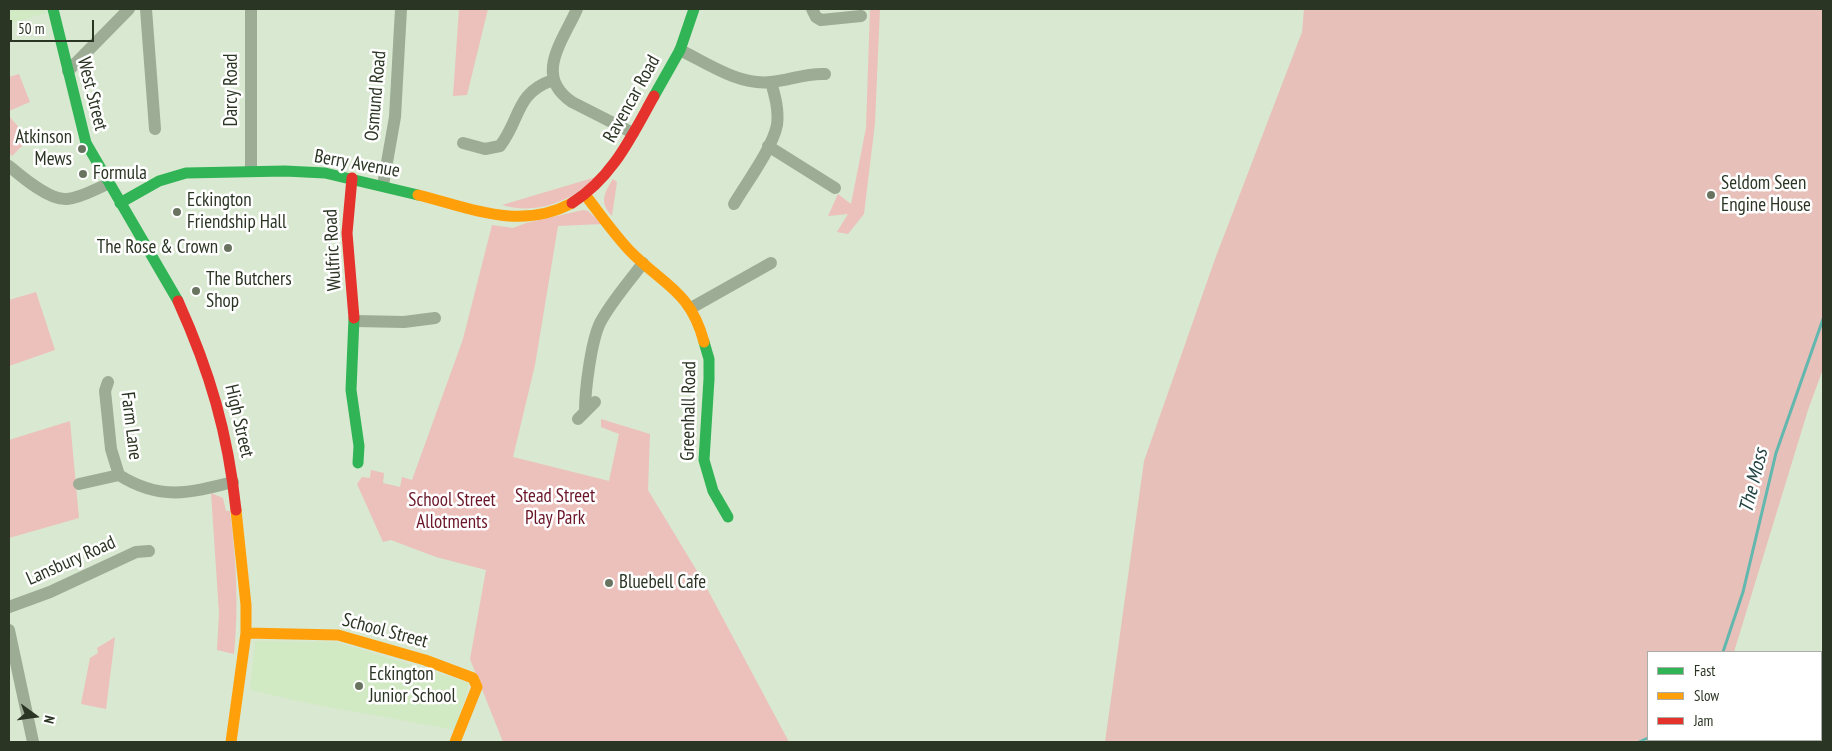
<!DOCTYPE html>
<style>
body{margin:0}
#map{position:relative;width:1832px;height:751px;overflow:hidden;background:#d9e8d0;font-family:"PT Sans Narrow",sans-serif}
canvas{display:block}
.frame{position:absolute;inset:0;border:10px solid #2b3524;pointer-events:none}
.legend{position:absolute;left:1647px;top:651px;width:175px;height:90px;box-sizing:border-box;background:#fff;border:1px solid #aaaea7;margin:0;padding:6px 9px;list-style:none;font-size:15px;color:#2b3524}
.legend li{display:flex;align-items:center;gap:10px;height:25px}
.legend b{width:25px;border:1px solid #aaaea7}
.north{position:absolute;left:10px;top:691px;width:50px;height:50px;-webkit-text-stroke:4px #fff;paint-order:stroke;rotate:104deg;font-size:14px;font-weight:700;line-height:20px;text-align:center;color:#2b3524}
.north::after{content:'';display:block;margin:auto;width:18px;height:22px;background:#2b3524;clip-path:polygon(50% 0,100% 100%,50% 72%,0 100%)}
.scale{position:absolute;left:10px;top:20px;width:84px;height:22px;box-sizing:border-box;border:2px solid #2b3524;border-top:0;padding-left:6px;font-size:15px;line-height:18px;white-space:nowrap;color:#2b3524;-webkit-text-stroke:4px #fff;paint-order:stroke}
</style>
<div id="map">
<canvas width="1832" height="751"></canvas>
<div class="frame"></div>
<ul class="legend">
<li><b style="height:6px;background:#30b455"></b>Fast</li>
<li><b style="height:6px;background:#ff9f0a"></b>Slow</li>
<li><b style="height:6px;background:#e5322d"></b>Jam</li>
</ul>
<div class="north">N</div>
<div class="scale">50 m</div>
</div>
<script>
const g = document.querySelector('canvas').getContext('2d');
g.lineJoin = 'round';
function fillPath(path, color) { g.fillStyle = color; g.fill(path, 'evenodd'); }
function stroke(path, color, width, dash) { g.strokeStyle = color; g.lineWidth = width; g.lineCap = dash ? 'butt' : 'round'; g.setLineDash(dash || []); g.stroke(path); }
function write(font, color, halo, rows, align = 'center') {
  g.font = font + ' "PT Sans Narrow",sans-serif'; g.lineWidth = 5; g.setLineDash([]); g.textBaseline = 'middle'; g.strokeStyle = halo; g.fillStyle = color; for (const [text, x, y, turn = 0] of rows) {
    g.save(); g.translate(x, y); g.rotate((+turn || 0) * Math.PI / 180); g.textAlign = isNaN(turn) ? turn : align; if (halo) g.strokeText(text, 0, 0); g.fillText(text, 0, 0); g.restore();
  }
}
const built = new Path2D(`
 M 9,9 L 45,9 L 46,13 L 9,24 Z
 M 255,641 L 337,642 L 469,683 L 456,730 L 317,705 L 250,690 Z`);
const green = new Path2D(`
 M 459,9 L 488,9 L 467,95 L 453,96 Z
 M 870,9 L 880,9 L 875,123 L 864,214 L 848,234 L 837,232 L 848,214 L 828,216 L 838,194 L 851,204 L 866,128 Z
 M 19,74 L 30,102 L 9,111 L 9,77 Z
 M 9,116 L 29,139 L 12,156 L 9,153 Z
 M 596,177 C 571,202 536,215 502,205 Z
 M 613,179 L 617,182 L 612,216 C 599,203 604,193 613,179 Z
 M 583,210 L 588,211 L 602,224 L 558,226 L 535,365 L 513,457 L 609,481 L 619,434 L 601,427 L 601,419 L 650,434 L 648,490 L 703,581 L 789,742 L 503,742 L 470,659 L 486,570 L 436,557 L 391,540 L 383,542 L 357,484 L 362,477 L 370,478 L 371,470 L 384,473 L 383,483 L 400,487 L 402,477 L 412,480 L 463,339 L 492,225 L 513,228 L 526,223 Z
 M 36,292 L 55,350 L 9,366 L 9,300 Z
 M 70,421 L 79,518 L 9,538 L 9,440 Z
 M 211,493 L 223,498 L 226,511 L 230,511 C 236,559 239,605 234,654 L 217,650 L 219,613 Z
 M 115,637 L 106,709 L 81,704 L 90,658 L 98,653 L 97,648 Z`);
const forest = new Path2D(`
 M 1304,9 L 1823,9 L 1823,369 L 1808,410 L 1734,652 L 1648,652 L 1648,740 L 1751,740 L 1752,742 L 1105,742 L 1144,461 L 1215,259 L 1302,32 Z`);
const stream = new Path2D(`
 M 1723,652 L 1743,592 L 1776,453 L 1823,319
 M 1639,742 L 1648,738`);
const street = new Path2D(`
 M 146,9 L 155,129
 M 251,9 L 251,171
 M 577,9 C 563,41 533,76 572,102 L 633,133
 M 812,9 L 816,17 L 821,20 L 861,16
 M 680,50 C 707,63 739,86 771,82 C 790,80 806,73 825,74
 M 68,71 L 129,9
 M 463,143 L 485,149 L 500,146 C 521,119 515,93 553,80
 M 768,146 L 835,188
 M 9,166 C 22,177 50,201 67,199 C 81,198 95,189 108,184
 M 383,185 L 395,117 L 401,9
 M 734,204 C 747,182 772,149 777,125 C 779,110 775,96 771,82
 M 691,308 L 771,263
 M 355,321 L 404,322 L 435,318
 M 108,382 L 105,391 L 111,449 L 119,475 C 160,501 190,493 233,482
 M 585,411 C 585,390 591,342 600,323 C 611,302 629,282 643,263
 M 578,419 L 595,402
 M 79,484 L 119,475
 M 9,607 L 50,592 L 136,552 L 149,551
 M 9,630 L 33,742`);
const fast = new Path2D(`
 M 53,9 L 86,143 L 178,301
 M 654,96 L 680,50 L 694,9
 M 120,203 L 159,181 L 186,173 L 285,171 L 325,173 L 418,195
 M 354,318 L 351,390 L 359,446 L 358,463
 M 704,342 L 709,359 L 709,379 L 704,460 L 713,491 L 728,517`);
const slow = new Path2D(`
 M 418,195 C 471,208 520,231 572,203
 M 586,196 C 600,214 614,234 630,251 C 663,285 690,290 704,342
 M 246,633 L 338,635 L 425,660 L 473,678 L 477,687 L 455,742
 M 231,742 L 246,633 L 246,605 L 236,510`);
const jam = new Path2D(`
 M 352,178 L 347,233 L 354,318
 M 572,203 C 613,177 631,137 654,96
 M 178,301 C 210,372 228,433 236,510`);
const markers = [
 [82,149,5,"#687460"],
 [83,174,5,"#687460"],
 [1711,195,5,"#687460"],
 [177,212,5,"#687460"],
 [228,248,5,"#687460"],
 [196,291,5,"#687460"],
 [609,583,5,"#687460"],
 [359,686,5,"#687460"]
];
const streetNames = [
 ["Darcy Road",232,90,-90],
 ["West Street",92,94,76],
 ["Osmund Road",376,96,-85],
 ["Ravencar Road",632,99,-61],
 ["Berry Avenue",357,164,10],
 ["Wulfric Road",333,250,-93],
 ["Greenhall Road",689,411,-89],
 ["High Street",239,421,77],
 ["Farm Lane",131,426,83],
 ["Lansbury Road",71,561,-24],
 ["School Street",385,631,15]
];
const poiNames = [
 ["Atkinson",72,138,"right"],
 ["Mews",72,160,"right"],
 ["Formula",93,174],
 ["Seldom Seen",1721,184],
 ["Engine House",1721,206],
 ["Eckington",187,201],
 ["Friendship Hall",187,223],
 ["The Rose & Crown",218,248,"right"],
 ["The Butchers",206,280],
 ["Shop",206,302],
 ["Bluebell Cafe",619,583],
 ["Eckington",369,675],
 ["Junior School",369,697]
];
const parkNames = [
 ["Stead Street",555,497],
 ["Play Park",555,519],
 ["School Street",452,501],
 ["Allotments",452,523]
];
const waterNames = [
 ["The Moss",1754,481,-76]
];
fillPath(built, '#d2eac3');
fillPath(green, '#ecc0bb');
fillPath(forest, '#e7c0b9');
stroke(stream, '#62b7ae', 3);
stroke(street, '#9dac94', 12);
stroke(fast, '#30b455', 11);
stroke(slow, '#ff9f0a', 11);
stroke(jam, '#e5322d', 11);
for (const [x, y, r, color] of markers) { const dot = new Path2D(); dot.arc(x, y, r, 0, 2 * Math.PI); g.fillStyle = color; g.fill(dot); stroke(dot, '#fff', 2); }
write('19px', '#2b3524', '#fff', streetNames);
write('19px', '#2b3524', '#fff', poiNames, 'left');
write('19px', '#6a1628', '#fff', parkNames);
write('italic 20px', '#224342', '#fff', waterNames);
</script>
